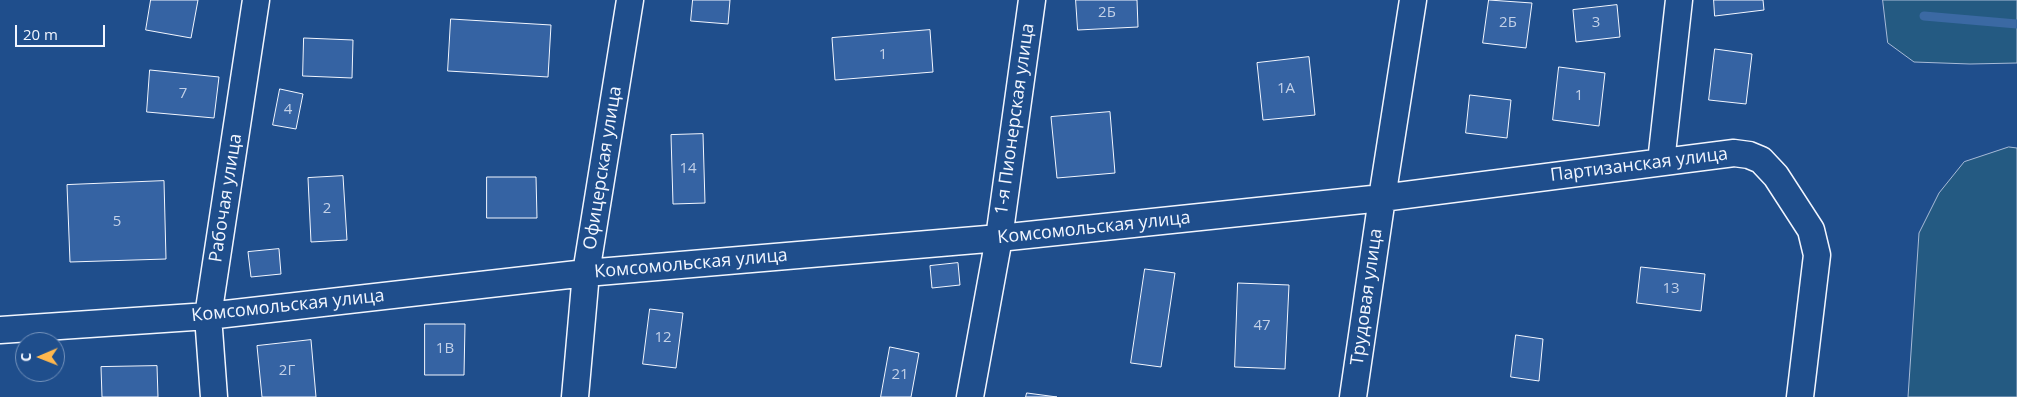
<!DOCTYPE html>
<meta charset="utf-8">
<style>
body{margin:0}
#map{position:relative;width:2017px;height:397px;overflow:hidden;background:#1f4e8c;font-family:"Open Sans",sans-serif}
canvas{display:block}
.north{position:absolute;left:15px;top:332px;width:50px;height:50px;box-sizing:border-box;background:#1f4e8c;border:1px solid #7391ba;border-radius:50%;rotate:269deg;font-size:14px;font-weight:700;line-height:20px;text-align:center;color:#f2f6ff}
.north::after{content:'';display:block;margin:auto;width:18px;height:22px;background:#ffb74d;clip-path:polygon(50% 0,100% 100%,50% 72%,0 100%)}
.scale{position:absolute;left:15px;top:25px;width:90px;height:22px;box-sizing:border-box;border:2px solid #f2f6ff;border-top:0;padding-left:6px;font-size:15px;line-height:18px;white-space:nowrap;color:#f2f6ff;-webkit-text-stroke:4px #1f4e8c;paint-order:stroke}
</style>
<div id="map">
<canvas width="2017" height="397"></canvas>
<div class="north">С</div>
<div class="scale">20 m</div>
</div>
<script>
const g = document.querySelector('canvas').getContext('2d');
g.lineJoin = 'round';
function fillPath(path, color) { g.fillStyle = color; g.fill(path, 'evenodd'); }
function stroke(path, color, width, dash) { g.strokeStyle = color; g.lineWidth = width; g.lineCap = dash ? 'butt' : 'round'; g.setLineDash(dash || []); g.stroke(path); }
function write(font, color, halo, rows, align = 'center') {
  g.font = font + ' "Open Sans",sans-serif'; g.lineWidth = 4; g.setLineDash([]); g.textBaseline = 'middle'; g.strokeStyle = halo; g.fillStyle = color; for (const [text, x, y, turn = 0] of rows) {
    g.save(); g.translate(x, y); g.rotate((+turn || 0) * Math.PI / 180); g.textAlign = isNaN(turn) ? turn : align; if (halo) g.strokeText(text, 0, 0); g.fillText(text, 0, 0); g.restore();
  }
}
const green = new Path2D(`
 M 1883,0 L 2017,0 L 2017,63 L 1970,64 L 1914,62 L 1888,43 Z
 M 2009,147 L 2017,148 L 2017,397 L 1908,397 L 1919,233 L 1939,193 L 1964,162 Z`);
const stream = new Path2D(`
 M 1924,16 L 2017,24`);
const building = new Path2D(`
 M 151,0 L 198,0 L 191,38 L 146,30 Z
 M 693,0 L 730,0 L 728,24 L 691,21 Z
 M 1076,0 L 1137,0 L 1138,27 L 1078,30 Z
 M 1489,0 L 1532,3 L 1526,48 L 1483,43 Z
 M 1714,0 L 1763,0 L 1764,10 L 1715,16 Z
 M 1617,5 L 1620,37 L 1576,42 L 1573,10 Z
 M 451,19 L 551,25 L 548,77 L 448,71 Z
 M 930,30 L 933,72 L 835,80 L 832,38 Z
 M 304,38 L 353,40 L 352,78 L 303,76 Z
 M 1715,49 L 1752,54 L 1746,104 L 1709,100 Z
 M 1309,57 L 1315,115 L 1263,120 L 1257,63 Z
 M 1559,67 L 1605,73 L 1599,126 L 1553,120 Z
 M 150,70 L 219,77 L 214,118 L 147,112 Z
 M 280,89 L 303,94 L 296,129 L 273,125 Z
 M 1470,95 L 1511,100 L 1507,138 L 1466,133 Z
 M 1110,112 L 1115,173 L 1057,178 L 1051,117 Z
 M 703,134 L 705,203 L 673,204 L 671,135 Z
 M 343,176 L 347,240 L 311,242 L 308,178 Z
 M 487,177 L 536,177 L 537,218 L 487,218 Z
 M 164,181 L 166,259 L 70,262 L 67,185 Z
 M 279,249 L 281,274 L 251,277 L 248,252 Z
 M 958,263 L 960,285 L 932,288 L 930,266 Z
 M 1641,267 L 1705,274 L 1701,311 L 1637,303 Z
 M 1145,269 L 1175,273 L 1161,367 L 1131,363 Z
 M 1238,283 L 1289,285 L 1285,369 L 1235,367 Z
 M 650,309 L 683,313 L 676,368 L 643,364 Z
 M 425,324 L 465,324 L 464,375 L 425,375 Z
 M 1516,335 L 1543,339 L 1539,381 L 1511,377 Z
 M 311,340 L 316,397 L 262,397 L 257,346 Z
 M 890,347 L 919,353 L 911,397 L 881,397 Z
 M 157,366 L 158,397 L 102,397 L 101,367 Z
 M 1027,393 L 1057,397 L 1026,397 Z`);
const minor = new Path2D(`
 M 1661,162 L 1679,0
 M 0,330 L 208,316 L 586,273 L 999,238 L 1382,198 L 1734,153 L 1749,155 L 1761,160 L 1776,176 L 1811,230 L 1817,255 L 1800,397
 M 214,397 L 208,316 L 256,0
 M 575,397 L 586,273 L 630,0
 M 970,397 L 999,238 L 1032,0
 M 1353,397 L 1382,198 L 1413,0`);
const numberNames = [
 ["2Б",1107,13],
 ["2Б",1508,23],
 ["3",1596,23],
 ["1",883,55],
 ["1А",1286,89],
 ["7",183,94],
 ["1",1579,96],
 ["4",288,110],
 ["14",688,169],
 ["2",327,209],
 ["5",117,222],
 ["13",1671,289],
 ["47",1262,326],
 ["12",663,338],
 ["1В",445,349],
 ["2Г",287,371],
 ["21",900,375]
];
const streetNames = [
 ["1-я Пионерская улица",1015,119,-82],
 ["Партизанская улица",1639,165,-7],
 ["Офицерская улица",603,168,-81],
 ["Рабочая улица",226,198,-81],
 ["Комсомольская улица",1094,228,-6],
 ["Комсомольская улица",691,264,-5],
 ["Трудовая улица",1367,297,-82],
 ["Комсомольская улица",288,306,-6]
];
fillPath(green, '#245a82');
stroke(green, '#a8bbd7', 1);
stroke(stream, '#3b69a3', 9);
fillPath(building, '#3563a3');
stroke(building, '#f2f6ff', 1);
stroke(minor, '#f2f6ff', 29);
stroke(minor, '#1f4e8c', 26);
write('15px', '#c3d1e8', null, numberNames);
write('18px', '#f2f6ff', '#1f4e8c', streetNames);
</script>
